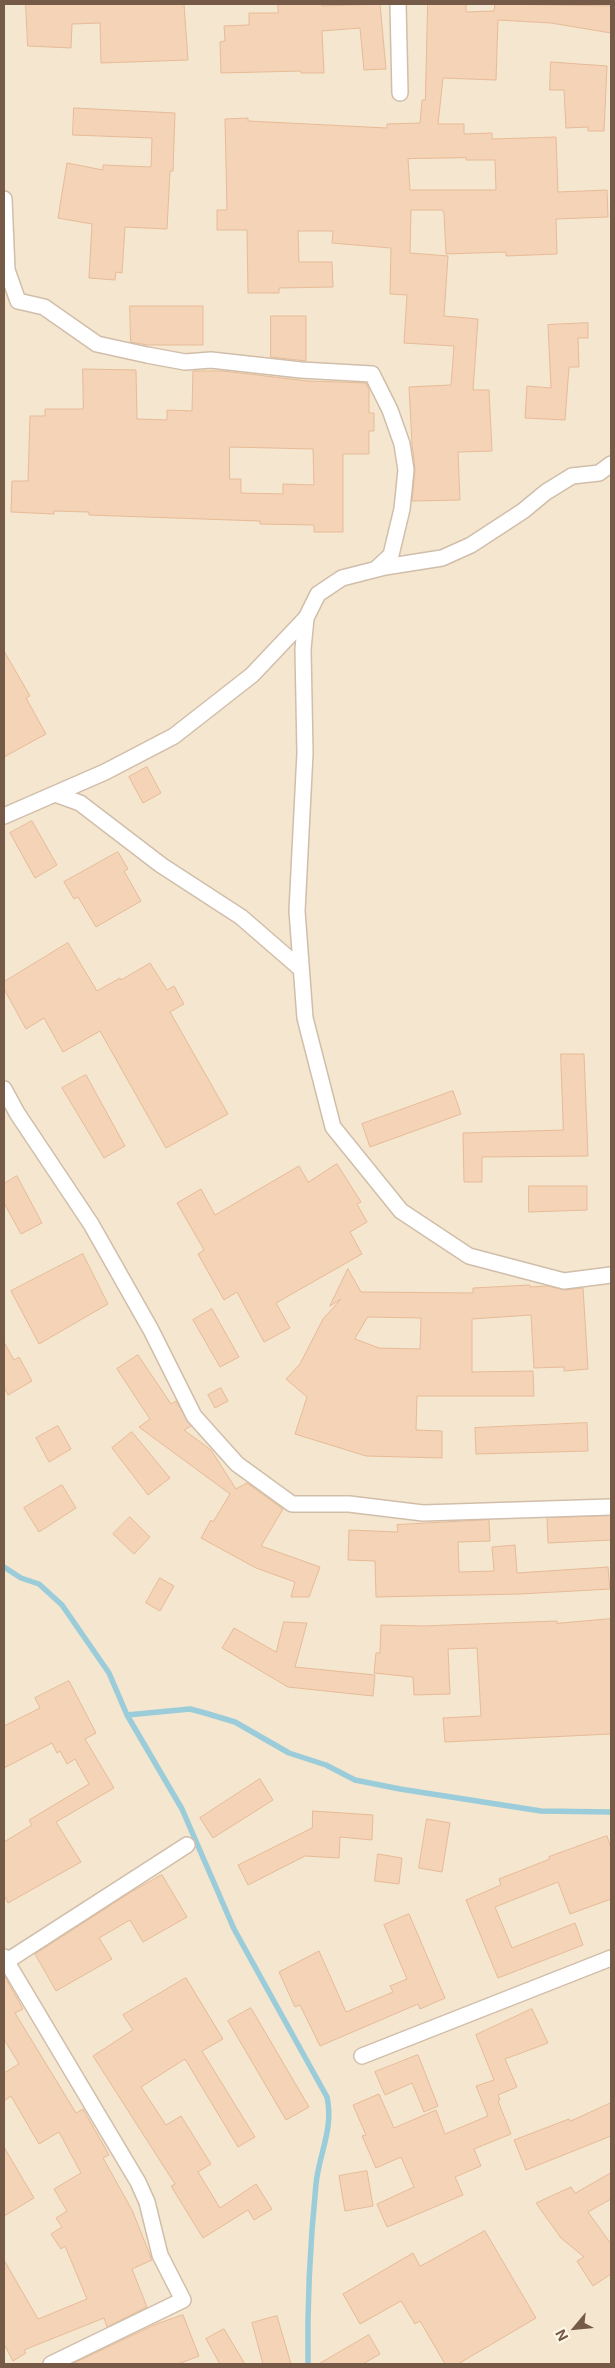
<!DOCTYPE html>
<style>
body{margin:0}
#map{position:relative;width:615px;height:2368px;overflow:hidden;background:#fdf4e1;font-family:Inter,sans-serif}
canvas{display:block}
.frame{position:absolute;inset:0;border:5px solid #755a47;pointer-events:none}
.north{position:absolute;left:550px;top:2303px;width:50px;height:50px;-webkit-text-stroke:4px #fff8e8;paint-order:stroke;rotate:242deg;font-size:14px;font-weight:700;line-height:20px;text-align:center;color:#755a47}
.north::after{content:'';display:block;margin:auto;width:18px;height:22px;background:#755a47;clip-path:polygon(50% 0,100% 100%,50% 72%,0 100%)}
</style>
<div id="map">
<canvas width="615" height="2368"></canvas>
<div class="frame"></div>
<div class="north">N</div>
</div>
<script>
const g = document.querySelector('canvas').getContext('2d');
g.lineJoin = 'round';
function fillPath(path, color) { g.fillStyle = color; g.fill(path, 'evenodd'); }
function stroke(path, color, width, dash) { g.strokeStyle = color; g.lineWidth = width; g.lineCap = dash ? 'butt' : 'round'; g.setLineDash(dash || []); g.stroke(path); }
const residential = new Path2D(`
 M 4,4 L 611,4 L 611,2364 L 4,2364 Z`);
const stream = new Path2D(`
 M 4,1567 L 21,1578 L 39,1584 L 62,1605 L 109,1673 L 127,1715 L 190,1709 L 205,1713 L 235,1722 L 289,1753 L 326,1765 L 355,1780 L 400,1789 L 541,1811 L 611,1812
 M 127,1715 L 182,1809 L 234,1929 L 327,2097 C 334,2128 319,2154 316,2184 C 310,2244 307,2304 308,2364`);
const building = new Path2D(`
 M 26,4 L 184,4 L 188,60 L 101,63 L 100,23 L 72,24 L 71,48 L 28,46 Z
 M 278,4 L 322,4 L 322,6 L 380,4 L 386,69 L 364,70 L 360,28 L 322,31 L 324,73 L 301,73 L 301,71 L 221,73 L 220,42 L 225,41 L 224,26 L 249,25 L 249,13 L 278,13 Z
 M 428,4 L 466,4 L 466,12 L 494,11 L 495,4 L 611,6 L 611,33 L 551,23 L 498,20 L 496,80 L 443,78 L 438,124 L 464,124 L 464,134 L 492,133 L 492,139 L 556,137 L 558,192 L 607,190 L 608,217 L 556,219 L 557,254 L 506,256 L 506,252 L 446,254 L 444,213 L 442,210 L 411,210 L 410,253 L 448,256 L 444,316 L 478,319 L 473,390 L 489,390 L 492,451 L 458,452 L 460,500 L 412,501 L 415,469 L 412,444 L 409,387 L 451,385 L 454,346 L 404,343 L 407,295 L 390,294 L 391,248 L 332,243 L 333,231 L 298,231 L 299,262 L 332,262 L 333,287 L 279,288 L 279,293 L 248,293 L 247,230 L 217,230 L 217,210 L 227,210 L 225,119 L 248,118 L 248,121 L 387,128 L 387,124 L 420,123 L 422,100 L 425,100 ZM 466,158 L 466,160 L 495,160 L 496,190 L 410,190 L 408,159 Z
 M 551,62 L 607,66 L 604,131 L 588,131 L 588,127 L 566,128 L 564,90 L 550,90 Z
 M 74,108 L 175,113 L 173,171 L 170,171 L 167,229 L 125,227 L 122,273 L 116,272 L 115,280 L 89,278 L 92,224 L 58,218 L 67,163 L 103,170 L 103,165 L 151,167 L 152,138 L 73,135 Z
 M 130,306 L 203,306 L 203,345 L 147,345 L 131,342 Z
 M 271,316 L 306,316 L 306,361 L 271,357 Z
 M 588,323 L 588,338 L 578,338 L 579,367 L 569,367 L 565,420 L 525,418 L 527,386 L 551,388 L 548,325 Z
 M 83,369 L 136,370 L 137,419 L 167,420 L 167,410 L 192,411 L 193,371 L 223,371 L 308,381 L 366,383 L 369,390 L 369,413 L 374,413 L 374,431 L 369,431 L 369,454 L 343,454 L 343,532 L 314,532 L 314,525 L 260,524 L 260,521 L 89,515 L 89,512 L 54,511 L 54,514 L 11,512 L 12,481 L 28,481 L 30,416 L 45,416 L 45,409 L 83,409 ZM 230,447 L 313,449 L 314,485 L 283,484 L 283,494 L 241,493 L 241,479 L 230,479 Z
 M 4,651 L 30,696 L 26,698 L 46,734 L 4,757 Z
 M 147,767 L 161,793 L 143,803 L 129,777 Z
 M 32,821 L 57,865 L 35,878 L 10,833 Z
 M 118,852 L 128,869 L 124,871 L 141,901 L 96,927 L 78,897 L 74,899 L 64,882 Z
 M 68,943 L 97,991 L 120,978 L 121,980 L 150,963 L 167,990 L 174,986 L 184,1004 L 170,1012 L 228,1114 L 166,1148 L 100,1031 L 63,1052 L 44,1018 L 26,1029 L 4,989 L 4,982 Z
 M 561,1054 L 584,1054 L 588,1156 L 482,1157 L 482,1182 L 464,1182 L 463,1133 L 563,1130 Z
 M 86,1075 L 125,1146 L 104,1158 L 62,1088 Z
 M 453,1091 L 461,1114 L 370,1147 L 362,1124 Z
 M 337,1164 L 361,1202 L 357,1204 L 367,1222 L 350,1232 L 362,1254 L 276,1303 L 290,1328 L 264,1342 L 237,1292 L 224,1300 L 198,1254 L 204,1250 L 177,1203 L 201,1189 L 215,1215 L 299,1166 L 308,1182 Z
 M 17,1176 L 42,1223 L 21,1234 L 4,1203 L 4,1184 Z
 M 529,1186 L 587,1186 L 587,1210 L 529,1212 Z
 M 83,1254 L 108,1304 L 39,1344 L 11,1291 Z
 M 348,1269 L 361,1292 L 473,1293 L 473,1288 L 530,1285 L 530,1287 L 548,1286 L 565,1290 L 583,1288 L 588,1369 L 564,1371 L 564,1367 L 534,1368 L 531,1315 L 472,1319 L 472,1372 L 533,1371 L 534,1396 L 417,1396 L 416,1430 L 442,1431 L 442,1458 L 366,1456 L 295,1434 L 307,1397 L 286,1379 L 300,1364 L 323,1319 L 341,1299 L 330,1306 ZM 368,1317 L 421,1318 L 420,1349 L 379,1348 L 355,1339 Z
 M 212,1309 L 239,1357 L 220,1367 L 193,1320 Z
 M 4,1342 L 14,1360 L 19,1357 L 32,1381 L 8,1395 L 4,1387 Z
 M 138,1355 L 171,1404 L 176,1401 L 191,1426 L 184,1430 L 211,1450 L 236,1489 L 247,1483 L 283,1509 L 261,1546 L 320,1567 L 309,1597 L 291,1597 L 295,1582 L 256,1568 L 201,1538 L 211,1520 L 213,1522 L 230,1494 L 139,1427 L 150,1419 L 117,1369 Z
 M 221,1388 L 228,1401 L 215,1408 L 208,1395 Z
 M 587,1423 L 588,1451 L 476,1454 L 475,1428 Z
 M 58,1426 L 71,1449 L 49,1462 L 36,1438 Z
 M 132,1432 L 170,1478 L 148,1495 L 112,1448 Z
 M 62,1485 L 76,1508 L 39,1532 L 24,1508 Z
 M 611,1516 L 611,1540 L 548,1543 L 547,1518 Z
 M 130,1517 L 150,1537 L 134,1554 L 113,1534 Z
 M 489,1520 L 490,1541 L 458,1542 L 459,1572 L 494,1571 L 492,1547 L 515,1545 L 517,1573 L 608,1567 L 610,1589 L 520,1594 L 376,1597 L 375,1561 L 348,1560 L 349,1530 L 398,1532 L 397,1525 Z
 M 160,1578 L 174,1586 L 160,1611 L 146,1603 Z
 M 611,1619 L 611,1734 L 445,1742 L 443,1718 L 481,1716 L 477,1648 L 448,1649 L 450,1694 L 414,1695 L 413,1677 L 374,1673 L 376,1653 L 380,1653 L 381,1625 L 423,1626 L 557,1621 L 557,1623 Z
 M 284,1622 L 307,1623 L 295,1667 L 375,1675 L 373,1696 L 288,1687 L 222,1648 L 234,1628 L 276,1652 Z
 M 69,1681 L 96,1733 L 85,1739 L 114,1788 L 56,1822 L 81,1862 L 8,1903 L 4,1895 L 4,1842 L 32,1825 L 29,1820 L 89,1784 L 75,1759 L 67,1764 L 60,1751 L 57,1753 L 52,1743 L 4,1768 L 4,1726 L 40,1708 L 35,1698 Z
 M 260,1779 L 273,1800 L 213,1838 L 200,1818 Z
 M 313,1811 L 373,1815 L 372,1840 L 340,1837 L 339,1858 L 305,1856 L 248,1885 L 238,1865 L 312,1828 Z
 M 427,1819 L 450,1823 L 442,1872 L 419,1868 Z
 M 607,1836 L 611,1848 L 611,1899 L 570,1914 L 558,1882 L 495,1907 L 512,1948 L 575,1923 L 583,1945 L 498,1978 L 466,1900 L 501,1885 L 499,1879 L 550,1859 L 549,1857 Z
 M 378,1854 L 402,1858 L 399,1884 L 375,1881 Z
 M 162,1875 L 187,1917 L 143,1942 L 130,1920 L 99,1938 L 112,1959 L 56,1991 L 35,1954 L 131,1892 Z
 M 409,1914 L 445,1998 L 420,2009 L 418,2004 L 320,2046 L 300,2005 L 295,2007 L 279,1972 L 319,1951 L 346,2012 L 393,1992 L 390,1986 L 407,1979 L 384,1925 Z
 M 4,1975 L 23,2009 L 15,2013 L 76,2113 L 83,2109 L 109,2155 L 103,2158 L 132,2210 L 152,2260 L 132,2269 L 147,2307 L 107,2327 L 104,2318 L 24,2350 L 26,2353 L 13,2361 L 4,2344 L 4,2260 L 38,2319 L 87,2299 L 65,2246 L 61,2249 L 51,2234 L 62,2227 L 56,2218 L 67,2211 L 54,2189 L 81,2173 L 59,2132 L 39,2144 L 11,2096 L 4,2101 L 4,2073 L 19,2064 L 4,2039 Z
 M 186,1978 L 223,2039 L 202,2051 L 255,2137 L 238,2147 L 185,2059 L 141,2087 L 166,2125 L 181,2116 L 211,2164 L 198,2172 L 220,2208 L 256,2184 L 272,2209 L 254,2220 L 248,2210 L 203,2238 L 171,2186 L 175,2184 L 93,2056 L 133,2030 L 123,2015 Z
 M 251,2008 L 309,2107 L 286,2120 L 228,2021 Z
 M 532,2009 L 548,2043 L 505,2059 L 517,2087 L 498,2095 L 500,2100 L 498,2101 L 511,2134 L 474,2149 L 481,2166 L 455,2177 L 463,2195 L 387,2227 L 377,2204 L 414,2187 L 401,2157 L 376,2168 L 362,2136 L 366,2135 L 353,2105 L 379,2094 L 394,2128 L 436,2110 L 445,2134 L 488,2116 L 476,2086 L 494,2080 L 476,2035 Z
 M 418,2055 L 438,2106 L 424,2112 L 412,2083 L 385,2095 L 375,2072 Z
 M 611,2103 L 611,2136 L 526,2170 L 514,2140 L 569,2119 L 570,2121 Z
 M 4,2147 L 34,2198 L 4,2216 Z
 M 367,2171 L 373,2206 L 345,2211 L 339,2176 Z
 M 611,2173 L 611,2199 L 588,2212 L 611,2244 L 611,2274 L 593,2286 L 577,2261 L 584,2257 L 561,2238 L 536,2203 L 571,2187 L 575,2193 Z
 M 485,2231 L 536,2318 L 458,2364 L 445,2364 L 420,2321 L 415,2324 L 401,2301 L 360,2324 L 343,2294 L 413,2253 L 420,2266 Z
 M 183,2315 L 199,2356 L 178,2364 L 72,2364 L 154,2325 Z
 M 277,2316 L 291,2364 L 263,2364 L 252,2323 Z
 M 224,2329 L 245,2364 L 220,2364 L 206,2339 Z
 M 369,2335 L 380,2354 L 363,2364 L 319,2364 Z`);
const street = new Path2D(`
 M 398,4 L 400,93
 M 4,199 L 7,270 L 18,301 L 44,307 L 97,344 L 147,355 L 185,362 L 211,360 L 301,370 L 372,374 L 390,410 L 402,444 L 406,470 L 402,509 L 391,555 L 376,569
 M 611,464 L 599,473 L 572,476 L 546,492 L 523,511 L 471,545 L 442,558 L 385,567 L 342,578 L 318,594 L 306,618 L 303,649 L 305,753 L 297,911 L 305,1018 L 333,1127 L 401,1211 L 469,1256 L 564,1281 L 611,1275
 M 55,794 L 80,803 L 161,865 L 241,917 L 301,969
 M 4,816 L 105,772 L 174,736 L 252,675 L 306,618
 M 4,1089 L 17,1113 L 91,1224 L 151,1330 L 194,1416 L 237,1464 L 292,1504 L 349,1504 L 423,1513 L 611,1507
 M 4,1957 L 138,2182 L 147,2202 L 160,2255 L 183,2300 L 51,2364
 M 4,1963 L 187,1845
 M 362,2056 L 611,1958`);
fillPath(residential, '#f5e6cf');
stroke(stream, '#9bccda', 5.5);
fillPath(building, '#f4d3b7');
stroke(building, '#e7bb97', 1);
stroke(street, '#d1beaa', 18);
stroke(street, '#fff', 15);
</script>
